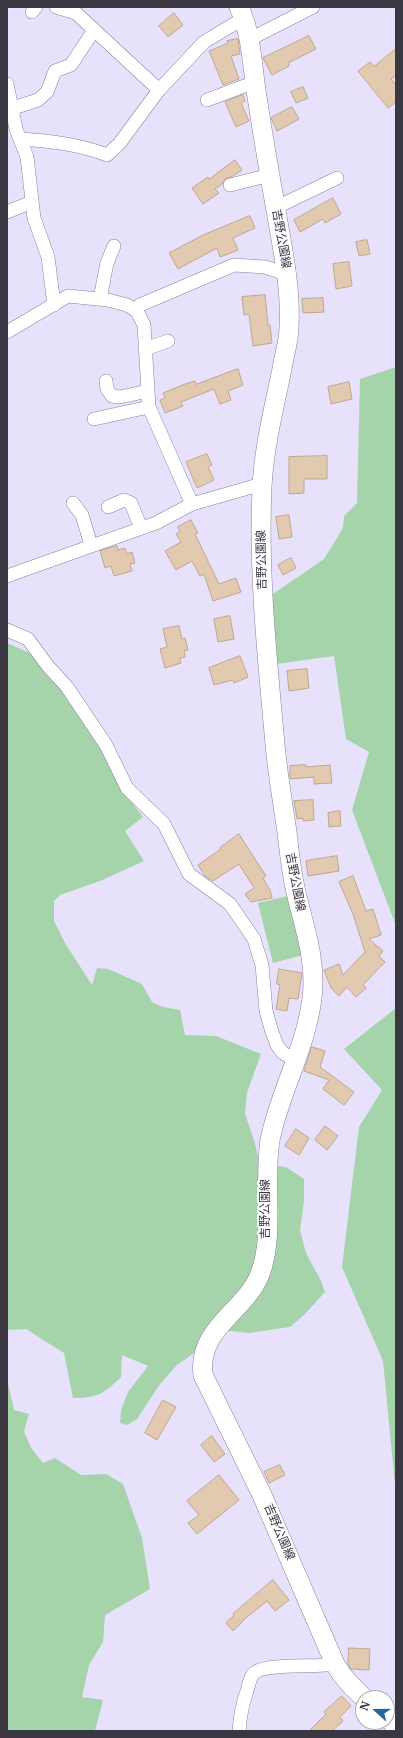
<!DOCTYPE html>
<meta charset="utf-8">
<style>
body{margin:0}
#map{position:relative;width:403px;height:1738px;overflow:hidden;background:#e8e1fb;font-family:Merriweather,serif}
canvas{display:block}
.frame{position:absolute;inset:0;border:8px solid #3a3642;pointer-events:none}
.north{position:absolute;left:355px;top:1690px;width:40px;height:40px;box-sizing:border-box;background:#fff;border:1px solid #b0afb3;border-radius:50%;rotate:291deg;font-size:11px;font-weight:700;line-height:16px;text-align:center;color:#3a3642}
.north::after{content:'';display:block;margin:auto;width:14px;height:18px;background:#25679d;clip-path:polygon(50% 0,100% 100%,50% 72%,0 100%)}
</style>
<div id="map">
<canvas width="403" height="1738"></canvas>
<div class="frame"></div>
<div class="north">N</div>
</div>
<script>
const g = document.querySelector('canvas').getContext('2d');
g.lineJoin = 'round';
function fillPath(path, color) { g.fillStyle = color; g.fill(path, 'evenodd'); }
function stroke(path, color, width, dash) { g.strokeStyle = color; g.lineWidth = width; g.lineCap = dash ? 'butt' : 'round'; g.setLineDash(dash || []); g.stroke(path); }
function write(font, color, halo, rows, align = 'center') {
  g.font = font + ' Merriweather,"Noto Sans JP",serif'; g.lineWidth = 4; g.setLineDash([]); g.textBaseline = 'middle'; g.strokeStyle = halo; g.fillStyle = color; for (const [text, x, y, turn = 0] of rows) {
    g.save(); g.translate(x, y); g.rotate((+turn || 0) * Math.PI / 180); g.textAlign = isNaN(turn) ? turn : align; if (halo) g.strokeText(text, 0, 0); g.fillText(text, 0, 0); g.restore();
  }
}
const green = new Path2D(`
 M 396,367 L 396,926 L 352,810 L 369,752 L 346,739 L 334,656 L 276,664 L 270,596 L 324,559 L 343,528 L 344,516 L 357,503 L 360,379 Z
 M 7,643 L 32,654 L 47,676 L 65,692 L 99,745 L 133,804 L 143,817 L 125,831 L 144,861 L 100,881 L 60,895 L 54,901 L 54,921 L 65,943 L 92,985 L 97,968 L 108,969 L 142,984 L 152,1002 L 163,1007 L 180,1010 L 185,1035 L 216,1036 L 261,1054 L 247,1093 L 245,1114 L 254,1140 L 260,1164 L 286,1167 L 304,1179 L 304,1200 L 300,1230 L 306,1253 L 321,1281 L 325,1292 L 304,1315 L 290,1327 L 249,1333 L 231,1331 L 205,1335 L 194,1353 L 177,1365 L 160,1384 L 137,1419 L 127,1425 L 120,1423 L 121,1410 L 128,1392 L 148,1366 L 122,1355 L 121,1377 C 104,1394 97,1398 73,1398 L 64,1353 L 26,1329 L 7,1330 Z
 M 288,896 L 303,955 L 273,963 L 258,903 Z
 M 396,1008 L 396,1495 L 383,1361 L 342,1267 L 359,1127 L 382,1090 L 344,1049 Z
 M 7,1379 L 14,1410 L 29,1414 L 24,1431 L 31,1448 L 43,1463 L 55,1458 L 81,1475 L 106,1474 L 123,1484 L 142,1538 L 150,1589 L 105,1615 L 103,1642 L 89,1665 L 82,1697 L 103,1700 L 95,1731 L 7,1731 Z`);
const building = new Path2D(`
 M 174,13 L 183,25 L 168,37 L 159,26 Z
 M 309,36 L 316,49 L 288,63 L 289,66 L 272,75 L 263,58 Z
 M 238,39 L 240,54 L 231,56 L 239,79 L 223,85 L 209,51 L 228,43 L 227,41 Z
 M 396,49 L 396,75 L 391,79 L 396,85 L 396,102 L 388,108 L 358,71 L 370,62 L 374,66 Z
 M 303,87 L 308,98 L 296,103 L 291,92 Z
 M 243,95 L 245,101 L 241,103 L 249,121 L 236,127 L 225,102 Z
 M 292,107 L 299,119 L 277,131 L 271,118 Z
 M 235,160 L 242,170 L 233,176 L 225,179 L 222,184 L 215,189 L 219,193 L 203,204 L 192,188 L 208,177 L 209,179 Z
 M 333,198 L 341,214 L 325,223 L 323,219 L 300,232 L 294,220 Z
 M 250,216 L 255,228 L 233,238 L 238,250 L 220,257 L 217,248 L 178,269 L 169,253 L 203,235 Z
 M 367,240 L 370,254 L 359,256 L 356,242 Z
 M 349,262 L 352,286 L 336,289 L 333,264 Z
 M 265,295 L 268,325 L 270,325 L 272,343 L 253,346 L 249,314 L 244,315 L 242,297 Z
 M 323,298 L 324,312 L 303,313 L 302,299 Z
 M 238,369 L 243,385 L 228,391 L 231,400 L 220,404 L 214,389 L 181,402 L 183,406 L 165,413 L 160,400 L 165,398 L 163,393 L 185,384 L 195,381 L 196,384 Z
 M 349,382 L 352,399 L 331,404 L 328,387 Z
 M 207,454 L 212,465 L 208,467 L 214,480 L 197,488 L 186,462 Z
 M 327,456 L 327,479 L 304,479 L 304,493 L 289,494 L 289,457 Z
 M 289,515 L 292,537 L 279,539 L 276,517 Z
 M 191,520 L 198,533 L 195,534 L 219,584 L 236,578 L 241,592 L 213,601 L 204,574 L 200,576 L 192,561 L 176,570 L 165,551 L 181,542 L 176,534 L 180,531 L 178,527 Z
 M 117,546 L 118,550 L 125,548 L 127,554 L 132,552 L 135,563 L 130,564 L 132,571 L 114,576 L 111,566 L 105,568 L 100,551 Z
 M 291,558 L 296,568 L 283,575 L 278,565 Z
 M 230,616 L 234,639 L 218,642 L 214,619 Z
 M 179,626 L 182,639 L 185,638 L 188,650 L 184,651 L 185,657 L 180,658 L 181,663 L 165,668 L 160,649 L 167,647 L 163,629 Z
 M 240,656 L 248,677 L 234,683 L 233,680 L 214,685 L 209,668 Z
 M 307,669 L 309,688 L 289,691 L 287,671 Z
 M 306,765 L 306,767 L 330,765 L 332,783 L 314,784 L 314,777 L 290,779 L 290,766 Z
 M 313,800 L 314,820 L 303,821 L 303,818 L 297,819 L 294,801 Z
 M 340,811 L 341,826 L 329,827 L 328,813 Z
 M 239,834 L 266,876 L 263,878 L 270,890 L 272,898 L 251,902 L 245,894 L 254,888 L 239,864 L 213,881 L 205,876 L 198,865 L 221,849 L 220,848 Z
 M 337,856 L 339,871 L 308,876 L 306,861 Z
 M 353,876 L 366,911 L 373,909 L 381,935 L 369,939 L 383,951 L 379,956 L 385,962 L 363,985 L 366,988 L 356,997 L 347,987 L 339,996 L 331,988 L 324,970 L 339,964 L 343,975 L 365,952 L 353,914 L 339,882 Z
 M 279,969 L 302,973 L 298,999 L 289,998 L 287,1011 L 276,1009 L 280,985 L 277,984 Z
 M 312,1047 L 325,1051 L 320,1067 L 354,1092 L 344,1105 L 323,1089 L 329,1080 L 304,1071 Z
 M 325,1126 L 338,1136 L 327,1150 L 315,1140 Z
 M 296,1129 L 309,1138 L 299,1155 L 285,1146 Z
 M 163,1400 L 176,1407 L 157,1440 L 145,1433 Z
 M 212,1436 L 225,1454 L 214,1462 L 201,1445 Z
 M 280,1465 L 285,1475 L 269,1483 L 264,1472 Z
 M 219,1475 L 239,1500 L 197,1534 L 188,1523 L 199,1515 L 187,1501 Z
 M 273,1580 L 289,1600 L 275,1611 L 267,1601 L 247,1617 L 233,1631 L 226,1623 L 234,1615 L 233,1614 Z
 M 349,1648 L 370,1649 L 369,1670 L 351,1669 L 348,1664 Z
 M 342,1696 L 351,1706 L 340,1717 L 343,1721 L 332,1731 L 309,1731 L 326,1714 L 324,1712 Z`);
const minor = new Path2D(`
 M 56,7 L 76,13 L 159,90
 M 32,12 L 36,7
 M 250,39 L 313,7
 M 7,84 L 16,129 L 27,157 L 34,218 L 48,257 L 54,305
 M 207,100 L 255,82
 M 7,110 L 38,100 L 47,92 L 55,71 L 71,65 L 94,30
 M 20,139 C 49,141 79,144 107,155 L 119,144 L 159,90 L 204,42 L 244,18
 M 230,185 L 270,175
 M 275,208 L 337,178
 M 7,212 L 32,202
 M 100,299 L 107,263 L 114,246
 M 135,310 L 140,305 L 234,265 L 265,267 L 286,274
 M 7,332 L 68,296 L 108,300 L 127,305 L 137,311 L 144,325 L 149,407 L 192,504
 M 145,349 L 168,341
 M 106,381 L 107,389 L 112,396 L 120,397 L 148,391
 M 94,419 L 149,407
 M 73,503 L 82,515 L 91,545
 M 108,507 L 124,500 L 131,503 L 141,528
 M 7,576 L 156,523 L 192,504 L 262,484
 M 7,630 L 28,639 L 47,665 L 67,687 L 106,745 L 127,788 L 164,824 L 189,874 L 230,904 L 254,939 L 262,965 L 266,1011 L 272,1032 L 277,1045 L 283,1053 L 296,1060
 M 239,1731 C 240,1717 242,1705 247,1691 C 248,1687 250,1678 253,1674 C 263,1662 317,1668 335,1664`);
const secondary = new Path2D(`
 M 239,7 C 253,37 252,71 258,103 C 264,143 271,182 278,222 C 284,256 291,292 289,327 C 289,341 284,355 282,369 C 274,408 264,447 262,487 C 258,577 268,665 276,755 C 279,780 283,806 287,832 C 289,850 291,869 295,888 C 303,924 317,960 312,998 C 306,1048 280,1091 270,1140 C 263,1182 275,1236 260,1274 C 246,1311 197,1328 203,1375 L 262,1495 L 335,1664 C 343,1678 352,1687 364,1698
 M 387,1718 L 396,1726`);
const streetNames = [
 ["吉野公園線",281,239,80],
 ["吉野公園線",262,560,-91],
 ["吉野公園線",295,882,79],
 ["吉野公園線",266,1209,-90],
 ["吉野公園線",279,1532,67]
];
fillPath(green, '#a5d4aa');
fillPath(building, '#e1cab0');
stroke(building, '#bda78d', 1);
stroke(minor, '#89819d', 14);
stroke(secondary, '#89819d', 20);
stroke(minor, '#fff', 13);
stroke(secondary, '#fff', 19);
write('12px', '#3a3642', '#fff', streetNames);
</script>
